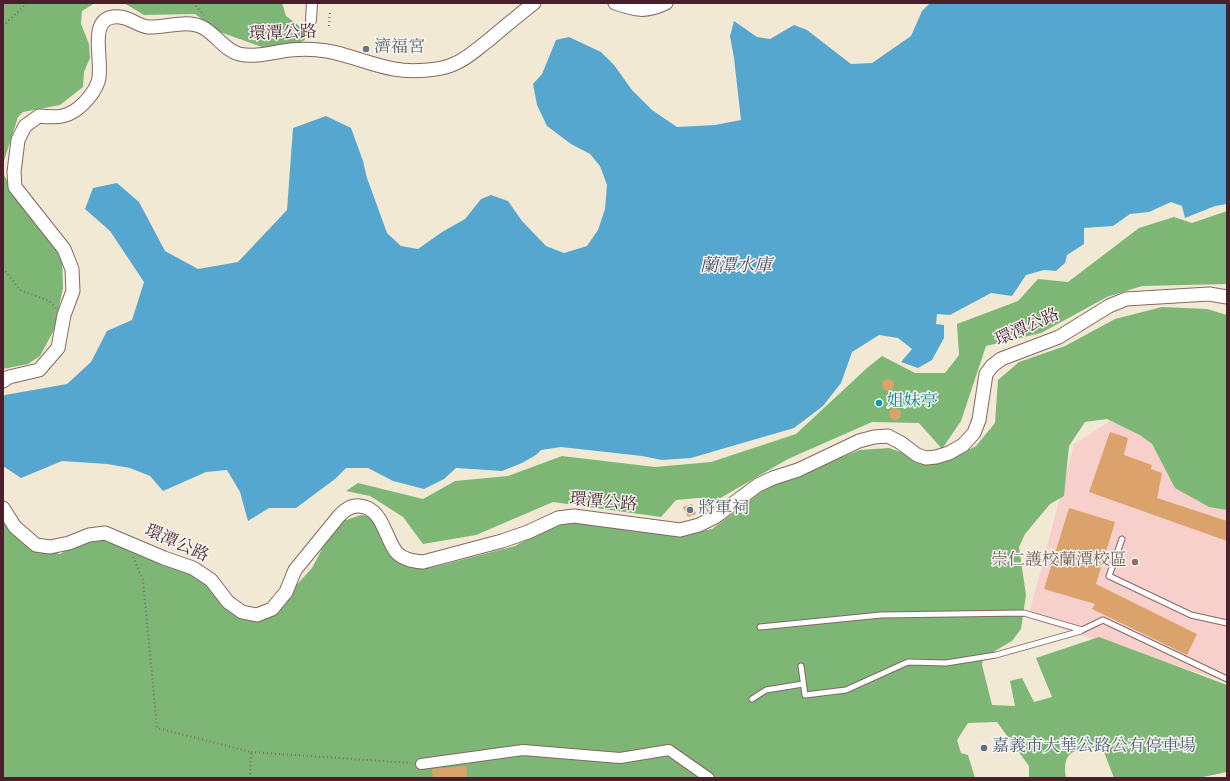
<!DOCTYPE html>
<meta charset="utf-8">
<style>
body{margin:0}
#map{position:relative;width:1230px;height:781px;overflow:hidden;background:#f2e9d5;font-family:"Sorts Mill Goudy",serif}
canvas{display:block}
.frame{position:absolute;inset:0;border:4px solid #4a1f2b;pointer-events:none}
</style>
<div id="map">
<canvas width="1230" height="781"></canvas>
<div class="frame"></div>
</div>
<script>
const g = document.querySelector('canvas').getContext('2d');
g.lineJoin = 'round';
function fillPath(path, color) { g.fillStyle = color; g.fill(path, 'evenodd'); }
function stroke(path, color, width, dash) { g.strokeStyle = color; g.lineWidth = width; g.lineCap = dash ? 'butt' : 'round'; g.setLineDash(dash || []); g.stroke(path); }
function write(font, color, halo, rows, align = 'center') {
  g.font = font + ' "Sorts Mill Goudy","Noto Serif TC",serif'; g.lineWidth = 3; g.setLineDash([]); g.textBaseline = 'middle'; g.strokeStyle = halo; g.fillStyle = color; for (const [text, x, y, turn = 0] of rows) {
    g.save(); g.translate(x, y); g.rotate((+turn || 0) * Math.PI / 180); g.textAlign = isNaN(turn) ? turn : align; if (halo) g.strokeText(text, 0, 0); g.fillText(text, 0, 0); g.restore();
  }
}
const built = new Path2D(`
 M 1110,421 L 1143,433 L 1184,492 L 1227,506 L 1227,682 L 1028,618 L 1074,444 Z`);
const forest = new Path2D(`
 M 3,3 L 95,3 L 82,11 L 81,24 L 89,44 L 90,58 L 84,72 L 83,87 L 60,105 L 23,112 L 18,117 L 4,161 L 4,175 L 18,200 L 62,255 L 63,288 L 54,330 L 40,356 L 28,364 L 3,369 Z
 M 124,3 L 282,3 L 286,16 L 302,28 L 305,40 L 293,46 L 262,47 L 220,32 L 195,14 L 144,15 Z
 M 1227,211 L 1227,284 L 1142,286 L 1107,297 L 1041,333 L 986,346 L 961,421 L 942,449 L 919,423 L 872,422 L 788,459 L 717,500 L 698,498 L 676,500 L 661,517 L 553,502 L 476,535 L 423,544 L 403,517 L 370,496 L 346,491 L 358,483 L 423,499 L 455,481 L 508,476 L 562,456 L 655,467 L 711,462 L 796,434 L 867,368 L 882,356 L 915,373 L 945,373 L 959,355 L 957,324 L 1018,301 L 1038,279 L 1068,282 L 1139,228 L 1174,217 L 1192,223 Z
 M 1162,307 L 1207,309 L 1227,315 L 1227,510 L 1209,507 L 1175,488 L 1152,444 L 1140,435 L 1107,419 L 1085,422 L 1069,446 L 1064,496 L 1050,504 L 1025,534 L 1019,547 L 1026,595 L 1021,629 L 1012,641 L 983,658 L 982,665 L 992,705 L 1015,706 L 1010,681 L 1022,678 L 1034,702 L 1052,697 L 1036,658 L 1099,637 L 1227,685 L 1227,772 L 1198,778 L 1114,778 L 1102,747 C 1078,749 1061,748 1066,778 L 1029,778 L 1029,766 L 997,722 L 968,723 L 957,740 L 961,753 L 968,755 L 975,778 L 3,778 L 3,513 L 33,545 L 60,554 L 85,538 L 106,541 L 193,573 L 247,609 L 268,607 L 292,590 L 312,568 L 332,530 L 343,521 L 361,515 L 374,517 L 390,536 L 420,568 L 434,567 L 515,546 L 560,521 L 684,534 L 712,529 L 769,486 L 860,450 L 889,448 L 930,462 L 950,459 L 976,446 L 995,423 L 998,380 L 1019,362 L 1065,346 L 1115,319 Z`);
const water = new Path2D(`
 M 930,3 L 1227,3 L 1227,204 L 1215,206 L 1185,218 L 1182,206 L 1171,202 L 1149,212 L 1130,214 L 1113,226 L 1084,228 L 1084,244 L 1067,255 L 1065,263 L 1056,271 L 1044,270 L 1026,275 L 1012,296 L 991,293 L 950,315 L 937,314 L 936,324 L 944,325 L 944,338 L 932,360 L 918,368 L 901,362 L 912,349 L 898,338 L 879,335 L 852,352 L 841,383 L 823,406 L 794,428 L 691,458 L 662,460 L 642,456 L 561,447 L 541,450 L 536,455 L 522,463 L 502,471 L 456,468 L 444,479 L 424,489 L 393,481 L 368,468 L 346,468 L 335,479 L 296,508 L 269,508 L 248,521 L 240,492 L 227,470 L 206,472 L 163,491 L 150,476 L 130,468 L 107,464 L 62,461 L 21,478 L 3,466 L 3,398 L 5,395 L 67,384 L 91,362 L 107,331 L 132,320 L 144,282 L 110,231 L 85,209 L 93,188 L 117,183 L 139,202 L 165,251 L 198,269 L 238,262 L 287,210 L 293,128 L 326,116 L 351,128 L 363,161 L 367,178 L 387,233 L 401,246 L 418,249 L 442,232 L 465,219 L 481,199 L 491,195 L 508,201 L 522,221 L 546,246 L 564,253 L 587,246 L 598,230 L 605,209 L 607,185 L 600,166 L 590,154 L 571,144 L 547,126 L 537,105 L 533,84 L 542,74 L 556,40 L 569,37 L 601,52 L 614,65 L 632,90 L 652,110 L 677,127 L 715,125 L 741,120 L 734,58 L 730,36 L 734,21 L 757,37 L 770,39 L 794,25 L 807,30 L 851,64 L 872,63 L 911,36 L 922,11 Z`);
const building = new Path2D(`
 M882 385a6 6 0 1 1 12 0a6 6 0 1 1-12 0Z
 M889 414a6 6 0 1 1 12 0a6 6 0 1 1-12 0Z
 M 1110,432 L 1128,438 L 1124,455 L 1152,465 L 1151,469 L 1162,473 L 1157,498 L 1227,521 L 1227,541 L 1089,492 Z
 M 692,504 L 696,514 L 688,517 L 683,507 Z
 M 1069,508 L 1115,522 L 1096,584 L 1197,634 L 1187,655 L 1092,609 L 1095,604 L 1044,589 Z
 M 466,766 L 467,778 L 433,778 L 432,769 Z`);
const path = new Path2D(`
 M 193,3 L 204,15
 M 3,26 L 27,3
 M 329,26 L 330,10
 M 310,39 L 311,29
 M 3,268 L 20,290 L 49,301 L 56,308
 M 133,557 L 143,580 L 157,728 L 251,752 L 250,778
 M 251,752 L 411,763`);
const service = new Path2D(`
 M 1122,539 L 1109,576 L 1191,615 L 1227,623
 M 760,627 L 881,615 L 1024,613 L 1082,630 L 1103,620 L 1227,679
 M 801,666 L 805,695 L 846,690 L 908,662 L 946,663 L 996,655 L 1081,631
 M 752,699 L 766,690 L 803,684`);
const minor = new Path2D(`
 M 311,20 L 312,3
 M 421,764 L 523,750 L 620,758 L 669,750 L 709,778`);
const tertiary = new Path2D(`
 M 615,3 C 636,10 645,13 666,3
 M 3,381 L 9,377 L 39,370 L 58,348 L 64,315 L 73,291 L 72,269 L 64,249 L 15,187 L 14,172 L 18,140 L 25,126 L 39,116 C 57,118 69,118 83,104 C 90,97 95,91 98,82 C 105,62 84,14 120,17 C 130,18 139,26 148,27 C 166,28 186,19 202,27 C 216,34 224,50 239,54 C 256,58 273,52 290,50 C 302,49 315,49 327,51 C 350,55 371,65 394,69 C 410,72 440,71 454,64 C 467,59 478,48 489,40 C 504,27 519,15 534,3
 M 3,508 L 15,527 L 36,545 L 50,547 L 69,543 L 89,535 L 105,533 L 164,558 L 193,568 L 211,580 L 228,602 L 242,612 L 257,615 L 272,609 L 286,592 L 295,570 L 339,516 C 345,509 351,505 360,506 C 383,508 385,539 397,553 C 404,560 414,561 423,562 L 502,541 L 528,532 L 558,518 L 574,516 L 680,530 L 699,525 L 715,517 L 758,485 L 773,478 L 798,470 L 859,441 L 874,437 L 888,436 L 901,443 L 917,455 L 926,458 L 936,457 L 949,453 L 963,445 L 974,433 L 979,420 L 986,374 L 992,366 L 1001,359 L 1059,337 L 1109,306 L 1126,299 L 1209,294 L 1227,297`);
const markers = [
 [366,49,4,"#6b7280"],
 [879,403,4,"#0f9aa8"],
 [690,510,4,"#6b7280"],
 [1135,562,4,"#8d6e63"],
 [984,748,4,"#5c6f8a"]
];
const streetNames = [
 ["環潭公路",283,35,-2],
 ["環潭公路",1028,329,-24],
 ["環潭公路",603,504,5],
 ["環潭公路",176,545,24]
];
const worshipNames = [
 ["濟福宮",374,49],
 ["將軍祠",698,510]
];
const cultureNames = [
 ["姐妹亭",887,403]
];
const educationNames = [
 ["崇仁護校蘭潭校區",1127,562]
];
const serviceNames = [
 ["嘉義市大華公路公有停車場",992,748]
];
const waterNames = [
 ["蘭潭水庫",736,268]
];
fillPath(built, '#f7d0cc');
fillPath(forest, '#7eb775');
fillPath(water, '#56a7d0');
fillPath(building, '#dca26c');
stroke(service, '#856666', 7);
stroke(minor, '#856666', 12);
stroke(tertiary, '#856666', 15);
stroke(path, '#856666', 2, [1, 3]);
stroke(service, '#fff', 5);
stroke(minor, '#fff', 10);
stroke(tertiary, '#fff', 13);
for (const [x, y, r, color] of markers) { const dot = new Path2D(); dot.arc(x, y, r, 0, 2 * Math.PI); g.fillStyle = color; g.fill(dot); stroke(dot, '#f6f6f2', 1.5); }
write('17px', '#4a1f2b', '#f6f6f2', streetNames);
write('17px', '#5b616d', '#f6f6f2', worshipNames, 'left');
write('17px', '#0d838f', '#f6f6f2', cultureNames, 'left');
write('17px', '#785e54', '#f6f6f2', educationNames, 'right');
write('17px', '#4e5e75', '#f6f6f2', serviceNames, 'left');
write('italic 18px', '#4f556d', '#f6f6f2', waterNames);
</script>
